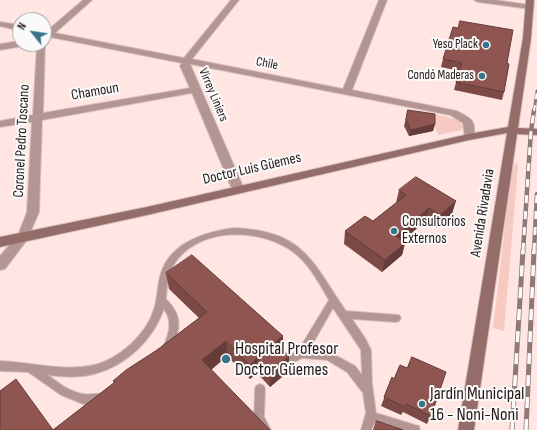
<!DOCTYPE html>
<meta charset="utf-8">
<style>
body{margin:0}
#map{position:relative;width:537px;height:430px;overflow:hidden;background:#ffe6e3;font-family:"Sofia Sans Condensed",sans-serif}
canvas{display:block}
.north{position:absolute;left:12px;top:12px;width:40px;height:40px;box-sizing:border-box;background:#fafafa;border:1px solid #a6a09f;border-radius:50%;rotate:300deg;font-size:11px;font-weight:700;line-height:16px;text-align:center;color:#271917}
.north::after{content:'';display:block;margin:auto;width:14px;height:18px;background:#367489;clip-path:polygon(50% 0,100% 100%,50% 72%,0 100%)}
</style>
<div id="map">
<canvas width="537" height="430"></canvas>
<div class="north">N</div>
</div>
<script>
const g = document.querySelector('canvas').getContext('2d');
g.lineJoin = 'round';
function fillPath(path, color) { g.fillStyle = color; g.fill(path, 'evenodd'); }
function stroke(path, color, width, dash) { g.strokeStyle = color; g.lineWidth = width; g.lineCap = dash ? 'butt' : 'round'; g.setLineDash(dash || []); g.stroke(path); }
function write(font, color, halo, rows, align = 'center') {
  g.font = font + ' "Sofia Sans Condensed",sans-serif'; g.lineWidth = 4; g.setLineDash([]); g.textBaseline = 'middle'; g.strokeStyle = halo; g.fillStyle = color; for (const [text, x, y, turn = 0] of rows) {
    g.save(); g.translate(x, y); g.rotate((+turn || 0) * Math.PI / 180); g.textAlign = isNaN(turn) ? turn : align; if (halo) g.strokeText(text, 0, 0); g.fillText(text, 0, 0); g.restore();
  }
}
const green = new Path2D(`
 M 430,113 L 460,120 L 463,127 L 461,130 L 438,135 Z
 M 517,162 L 518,167 L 504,331 L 493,328 L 512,167 Z`);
const lane = new Path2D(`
 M 234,228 C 304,231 311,260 346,311 L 399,315 L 401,318 L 399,321 L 396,322 L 352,319 L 365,338 L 371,350 L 372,384 L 376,413 L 415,425 L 419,426 L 420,430 L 398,430 L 375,422 L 371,430 L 361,430 L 366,413 L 363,393 L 347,372 L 327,360 L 302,358 L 288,365 L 284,364 L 283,361 L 284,358 L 298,351 L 329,300 C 320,285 311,267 297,255 C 264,227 197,225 173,266 C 167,276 167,288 166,299 C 183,316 181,330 171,350 L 168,351 L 165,350 L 163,347 C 169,334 173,322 164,309 C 153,340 126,366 94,374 C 79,378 63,377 48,375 C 58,383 70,392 84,394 C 91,395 99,392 106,395 L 107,398 L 106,401 L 92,405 L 83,404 L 61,395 L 28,372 L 0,371 L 0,361 C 31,362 63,372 94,365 C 119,359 147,334 154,309 C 158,297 157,285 161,273 C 171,242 205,232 234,228 ZM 333,308 L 361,350 L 362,375 L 355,366 L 331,353 L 309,350 Z
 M 260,384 L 264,386 L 265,389 L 264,417 L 271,430 L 260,430 L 254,418 L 255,389 L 256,386 Z`);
const street = new Path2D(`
 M 83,0 L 92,0 L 55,33 L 184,58 L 231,0 L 239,0 L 192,59 L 343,89 L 379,0 L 387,0 L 352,90 L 457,111 C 471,119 476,119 474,137 L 469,140 L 465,139 L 463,123 L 450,115 L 190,64 L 244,189 L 242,192 L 238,193 L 232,189 L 192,93 L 42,120 L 39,212 L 27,240 L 5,269 L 0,270 L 0,256 L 18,235 L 27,212 L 32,122 L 0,127 L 0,121 L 33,115 L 37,44 L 44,44 L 44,42 L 45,44 L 43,113 L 190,88 L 180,66 L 182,63 L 50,37 L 44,39 L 44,30 L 47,31 Z
 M 474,0 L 495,0 L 530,5 L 534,7 L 530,9 L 478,2 Z
 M 0,22 L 20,25 L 20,31 L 0,26 Z
 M 20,41 L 20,44 L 24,44 L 23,46 L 0,50 L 0,44 Z`);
const secondary = new Path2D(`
 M 526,0 L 534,0 L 531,38 L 518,128 L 537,129 L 537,135 L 517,134 L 474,430 L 458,430 L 507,133 L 469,140 L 147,215 L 0,247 L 0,237 L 147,207 L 469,134 L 508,127 L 523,38 Z`);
const railFar2 = new Path2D(`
 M 534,111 L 537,91`);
const railFar1 = new Path2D(`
 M 523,251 L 531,131 L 534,110
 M 534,251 L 537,194`);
const rail = new Path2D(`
 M 512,430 L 523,250
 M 526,430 L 534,250`);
const wall = new Path2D(`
 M 458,28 L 507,63 L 504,92 L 502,100 L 454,90 L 459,71 L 441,67 L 443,59 Z
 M 408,110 L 435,124 L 433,131 L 409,136 L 404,126 Z
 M 399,190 L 452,214 L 436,228 L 425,221 L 403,241 L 405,243 L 402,255 L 382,272 L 344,244 L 345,231 L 373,221 L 396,203 Z
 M 166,273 L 283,336 L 283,350 L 289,371 L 270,387 L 257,373 L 250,379 L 227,356 L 211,370 L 53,430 L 114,383 L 113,381 L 157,350 L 199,318 L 169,289 Z
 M 392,377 L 431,416 L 427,424 L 403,412 L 401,415 L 381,406 Z`);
const shadedWall = new Path2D(`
 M 435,124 L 433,131 L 409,136 L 411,130 Z
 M 456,201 L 452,214 L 436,228 L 440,215 Z
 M 429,208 L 425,221 L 393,249 L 396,236 Z
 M 405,243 L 402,255 L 382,272 L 385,260 Z
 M 283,336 L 283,351 L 275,343 Z
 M 226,341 L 227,356 L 205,375 L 202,360 Z
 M 289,356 L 289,371 L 270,387 L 271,372 Z
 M 257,358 L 257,373 L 250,379 L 250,365 Z`);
const building = new Path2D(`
 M 460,21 L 513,30 L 507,63 L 509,64 L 504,92 L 456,82 L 462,63 L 443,59 L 453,27 L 458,28 Z
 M 408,110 L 435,114 L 435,124 L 411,130 L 406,120 Z
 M 416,177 L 456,201 L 440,215 L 429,208 L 396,236 L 405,243 L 385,260 L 345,231 L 365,216 L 373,221 L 406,195 L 399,190 Z
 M 192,255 L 283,336 L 275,343 L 289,356 L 271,372 L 257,358 L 250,365 L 226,341 L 202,360 L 270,430 L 0,430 L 0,391 L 16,379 L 53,430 L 115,382 L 113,381 L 126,370 L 157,350 L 207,312 L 166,273 Z
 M 412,357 L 446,372 L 431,416 L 406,404 L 405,407 L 384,397 L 392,377 L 394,379 L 400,365 L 407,368 Z
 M 377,421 L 403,430 L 374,430 Z`);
const markers = [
 [486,45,4,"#367489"],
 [482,76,4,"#367489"],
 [394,231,4,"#367489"],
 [226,359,5,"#367489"],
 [422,404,4,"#367489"]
];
const farPoinames = [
 ["Yeso Plack",478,45],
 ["Condó Maderas",474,76]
];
const farStreetnames = [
 ["Chile",267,64,11],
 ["Virrey Liniers",213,95,67]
];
const streetNames = [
 ["Chamoun",95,92,-10],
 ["Coronel Pedro Toscano",22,141,-87],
 ["Doctor Luis Güemes",252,169,-13],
 ["Avenida Rivadavia",483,213,-81]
];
const poiNames = [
 ["Consultorios",402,222],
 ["Externos",402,239]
];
const nearPoinames = [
 ["Hospital Profesor",235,349],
 ["Doctor Güemes",235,370],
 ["Jardín Municipal",430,394],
 ["16 - Noni-Noni",430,415]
];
fillPath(green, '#f6c9c3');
stroke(lane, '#d8c1be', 2);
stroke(street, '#d8c1be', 2);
stroke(secondary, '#d8c1be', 2);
fillPath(lane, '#b39693');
fillPath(street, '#b39693');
fillPath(secondary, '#956d68');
stroke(railFar2, '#8d7a77', 3);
stroke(railFar1, '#8d7a77', 4.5);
stroke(rail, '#8d7a77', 5);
stroke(railFar2, '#fafafa', 2, [6]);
stroke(railFar1, '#fafafa', 3, [8]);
stroke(rail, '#fafafa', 3.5, [11]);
fillPath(wall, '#7b4a46');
fillPath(shadedWall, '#643c39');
fillPath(building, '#8f5651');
stroke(building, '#643c39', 1);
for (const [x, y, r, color] of markers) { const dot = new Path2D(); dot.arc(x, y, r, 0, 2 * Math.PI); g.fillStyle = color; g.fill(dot); stroke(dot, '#fafafa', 1.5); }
write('13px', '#271917', '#fafafa', farPoinames, 'right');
write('13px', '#271917', '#fafafa', farStreetnames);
write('15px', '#271917', '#fafafa', streetNames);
write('15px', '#271917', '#fafafa', poiNames, 'left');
write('18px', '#271917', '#fafafa', nearPoinames, 'left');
</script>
